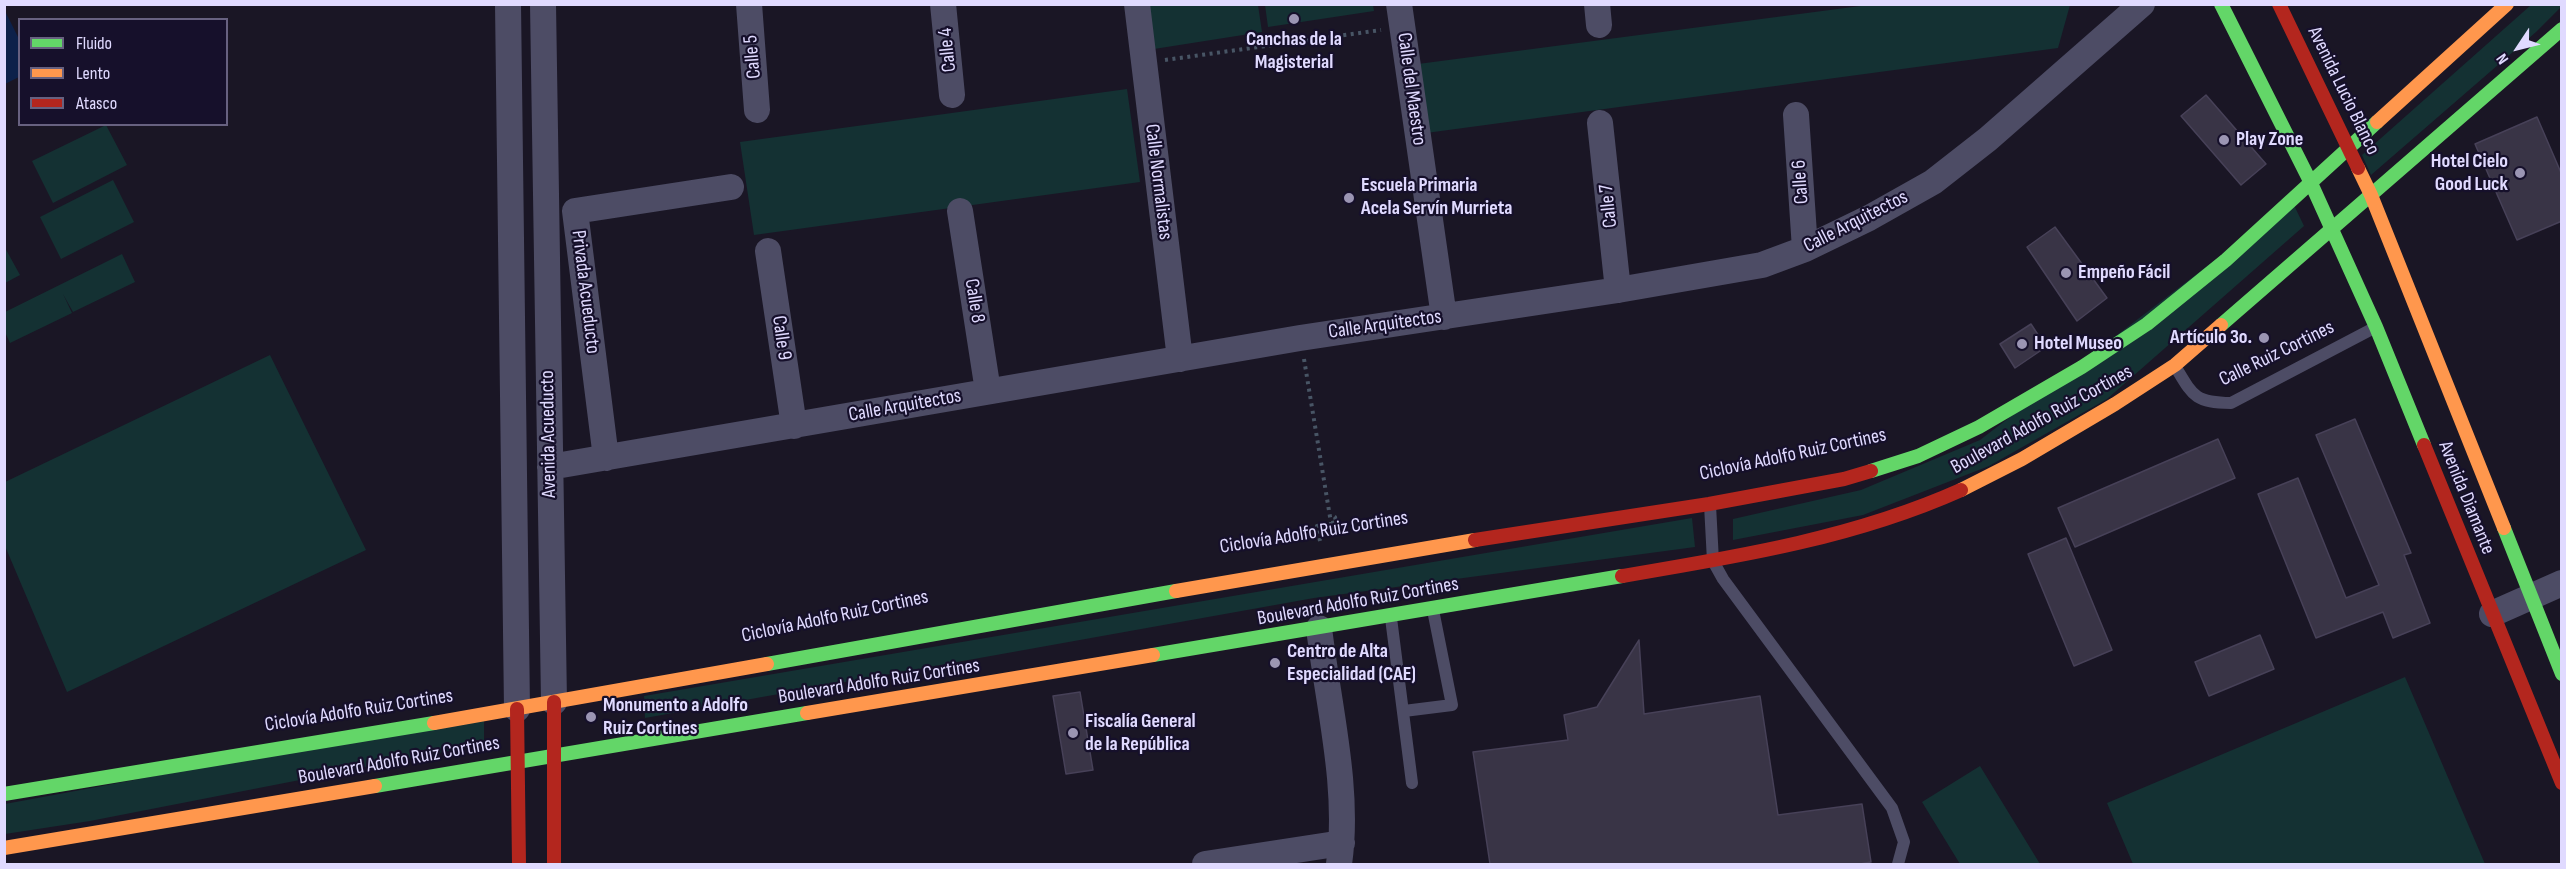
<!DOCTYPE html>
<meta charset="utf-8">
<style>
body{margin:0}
#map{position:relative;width:2566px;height:869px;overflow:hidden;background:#1a1625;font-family:"Sofia Sans Condensed",sans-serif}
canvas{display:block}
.frame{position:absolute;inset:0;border:6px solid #e0daff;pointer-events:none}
.legend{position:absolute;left:18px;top:18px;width:210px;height:108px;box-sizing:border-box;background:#16102b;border:2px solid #676180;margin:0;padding:8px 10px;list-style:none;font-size:18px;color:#e0daff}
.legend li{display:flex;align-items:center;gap:12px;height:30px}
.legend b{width:30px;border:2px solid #676180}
.north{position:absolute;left:2488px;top:18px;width:60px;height:60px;-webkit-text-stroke:4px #16102b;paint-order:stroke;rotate:235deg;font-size:16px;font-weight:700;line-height:24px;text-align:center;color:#e0daff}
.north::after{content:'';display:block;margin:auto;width:21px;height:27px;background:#e0daff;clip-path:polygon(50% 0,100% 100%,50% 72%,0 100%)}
</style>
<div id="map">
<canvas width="2566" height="869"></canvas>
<div class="frame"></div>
<ul class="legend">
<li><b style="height:8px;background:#63d668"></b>Fluido</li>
<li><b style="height:8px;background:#ff974d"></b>Lento</li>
<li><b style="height:8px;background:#b3261e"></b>Atasco</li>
</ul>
<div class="north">N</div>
</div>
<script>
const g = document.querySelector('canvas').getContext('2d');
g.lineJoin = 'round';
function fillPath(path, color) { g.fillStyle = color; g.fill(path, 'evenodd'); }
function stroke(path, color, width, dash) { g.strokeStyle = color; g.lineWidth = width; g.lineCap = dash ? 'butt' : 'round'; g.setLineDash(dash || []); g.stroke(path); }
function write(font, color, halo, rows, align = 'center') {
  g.font = font + ' "Sofia Sans Condensed",sans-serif'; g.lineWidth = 4.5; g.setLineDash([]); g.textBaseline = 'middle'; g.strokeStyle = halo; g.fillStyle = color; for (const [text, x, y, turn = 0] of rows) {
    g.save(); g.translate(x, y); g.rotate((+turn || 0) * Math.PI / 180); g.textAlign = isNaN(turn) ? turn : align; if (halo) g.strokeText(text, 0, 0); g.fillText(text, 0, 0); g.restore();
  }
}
const green = new Path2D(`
 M 1149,5 L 1258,5 L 1262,32 L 1154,49 Z
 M 1265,5 L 1373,5 L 1374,11 L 1268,27 Z
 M 1868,5 L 2070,5 L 2058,48 L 1426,133 L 1418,64 Z
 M 2531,5 L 2561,5 L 2561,7 L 2536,32 L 2371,175 L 2362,155 Z
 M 1127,89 L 1140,182 L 754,235 L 740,142 Z
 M 106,125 L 127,165 L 53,203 L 32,161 Z
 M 113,180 L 134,222 L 61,259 L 40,217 Z
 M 2292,201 L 2304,226 L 2107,399 L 1989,466 L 1863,515 L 1733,540 L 1733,519 L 1861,490 L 1980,440 Z
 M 4,246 L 20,275 L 5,283 L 4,283 Z
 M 122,254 L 135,282 L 73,312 L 63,294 L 72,313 L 10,343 L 5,332 L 5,312 Z
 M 270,355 L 366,550 L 67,692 L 5,546 L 5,482 Z
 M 1692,518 L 1695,547 L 1314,598 L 645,718 L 644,696 Z
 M 2405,677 L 2485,864 L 2133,864 L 2107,803 Z
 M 484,715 L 484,744 L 90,821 L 5,834 L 5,804 Z
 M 1980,766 L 2040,864 L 1960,864 L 1922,802 Z`);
const water = new Path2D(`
 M 4,9 L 19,39 L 19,77 L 5,84 Z`);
const building = new Path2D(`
 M 2206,95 L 2266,164 L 2241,185 L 2181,116 Z
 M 2537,117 L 2562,175 L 2562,221 L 2517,240 L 2475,144 Z
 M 2055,227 L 2107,298 L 2077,321 L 2027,247 Z
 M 2031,324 L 2046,347 L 2015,368 L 2000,344 Z
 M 2355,419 L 2411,553 L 2404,555 L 2430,623 L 2393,638 L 2383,612 L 2316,638 L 2258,494 L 2298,478 L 2346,598 L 2379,585 L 2316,435 Z
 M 2218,439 L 2235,478 L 2075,547 L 2058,508 Z
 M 2066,538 L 2112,650 L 2074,666 L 2028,554 Z
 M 2260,635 L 2274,669 L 2209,696 L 2195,662 Z
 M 1639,640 L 1644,714 L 1760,696 L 1778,815 L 1862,804 L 1871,862 L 1860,864 L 1490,864 L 1473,752 L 1568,740 L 1564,715 L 1597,707 Z
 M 1080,692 L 1093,770 L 1066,774 L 1053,696 Z`);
const path = new Path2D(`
 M 1165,60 L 1381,30
 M 1304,359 L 1333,535
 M 1320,541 L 1317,526 L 1336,522 L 1335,517 L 1331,514`);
const lane = new Path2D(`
 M 2175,366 C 2193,396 2194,402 2231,403 L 2374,328
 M 1710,505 L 1713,561 L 1723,579 L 1892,808 L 1904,842 L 1898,864
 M 1391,618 L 1412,783
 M 1404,711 L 1452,705 L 1433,610`);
const street = new Path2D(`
 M 508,4 L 517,709
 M 543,4 L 554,702
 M 749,4 L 757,110
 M 943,4 L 952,95
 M 1137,4 L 1180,359
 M 1399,4 L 1444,317
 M 1597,4 L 1599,25
 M 1796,115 L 1805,249
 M 1600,123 L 1618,290
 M 960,211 L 988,391
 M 768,251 L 794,426
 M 606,458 L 575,211 L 731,187
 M 550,467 L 1300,338 L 1618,290 L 1762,265 L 1805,249 L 1869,218 L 1933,182 L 1988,139 L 2142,4
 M 2492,614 L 2562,583
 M 1319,628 C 1328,704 1350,789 1339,864
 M 1205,864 L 1342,843`);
const fast = new Path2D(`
 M 2221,4 L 2310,181 L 2376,327 L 2424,445
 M 2221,325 L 2562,29
 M 1871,471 L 1918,456 L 1979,427 L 2082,367 L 2147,324 L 2226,260 L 2377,122
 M 2504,528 L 2562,674
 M 1153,655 L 1622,576
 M 767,664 L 1176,591
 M 375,786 L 807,713
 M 4,794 L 434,723`);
const slow = new Path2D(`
 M 2377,122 L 2507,4
 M 2358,168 L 2371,195 L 2504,528
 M 1961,490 L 2022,459 L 2115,404 L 2175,365 L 2221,325
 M 1176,591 L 1475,540
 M 807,713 L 1153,655
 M 434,723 L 767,664
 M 4,848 L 375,786`);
const jam = new Path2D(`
 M 2279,4 L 2358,168
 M 2424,445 L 2562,783
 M 1475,540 L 1709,504 L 1844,479 L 1871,471
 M 1622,576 C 1736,557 1854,538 1961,490
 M 554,702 L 554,864
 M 517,709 L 519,864`);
const markers = [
 [1294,19,6,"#9b95b3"],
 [2224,140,6,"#9b95b3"],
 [2520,173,6,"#9b95b3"],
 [1349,198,6,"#9b95b3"],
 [2066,273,6,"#9b95b3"],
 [2264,338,6,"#9b95b3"],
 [2022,344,6,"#9b95b3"],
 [1275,663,6,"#9b95b3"],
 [591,717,6,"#9b95b3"],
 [1073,733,6,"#9b95b3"]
];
const poiNames = [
 ["Canchas de la",1294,40,"center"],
 ["Magisterial",1294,63,"center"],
 ["Play Zone",2236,140],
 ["Hotel Cielo",2508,162,"right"],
 ["Good Luck",2508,185,"right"],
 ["Escuela Primaria",1361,186],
 ["Acela Servín Murrieta",1361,209],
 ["Empeño Fácil",2078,273],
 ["Artículo 3o.",2252,338,"right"],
 ["Hotel Museo",2034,344],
 ["Centro de Alta",1287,652],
 ["Especialidad (CAE)",1287,675],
 ["Monumento a Adolfo",603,706],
 ["Ruiz Cortines",603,729],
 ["Fiscalía General",1085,722],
 ["de la República",1085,745]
];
const streetNames = [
 ["Calle 4",948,50,-96],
 ["Calle 5",753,57,-95],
 ["Calle del Maestro",1411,89,82],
 ["Avenida Lucio Blanco",2343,91,64],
 ["Calle Normalistas",1158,182,83],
 ["Calle 6",1801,182,-94],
 ["Calle 7",1609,206,-96],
 ["Calle Arquitectos",1856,222,-27],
 ["Privada Acueducto",585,292,83],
 ["Calle 8",974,301,81],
 ["Calle Arquitectos",1385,325,-8],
 ["Calle 9",781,338,82],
 ["Calle Ruiz Cortines",2277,354,-26],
 ["Calle Arquitectos",905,406,-10],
 ["Boulevard Adolfo Ruiz Cortines",2042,420,-29],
 ["Avenida Acueducto",549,434,-91],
 ["Ciclovía Adolfo Ruiz Cortines",1793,455,-12],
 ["Avenida Diamante",2466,498,68],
 ["Ciclovía Adolfo Ruiz Cortines",1314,533,-9],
 ["Boulevard Adolfo Ruiz Cortines",1358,602,-10],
 ["Ciclovía Adolfo Ruiz Cortines",835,617,-12],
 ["Boulevard Adolfo Ruiz Cortines",879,682,-9],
 ["Ciclovía Adolfo Ruiz Cortines",359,711,-9],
 ["Boulevard Adolfo Ruiz Cortines",399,761,-10]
];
fillPath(green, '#143133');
fillPath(water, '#0d214a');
fillPath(building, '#393446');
stroke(building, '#474158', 1.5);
stroke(path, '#485565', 4, [3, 4.5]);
stroke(lane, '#4d4c65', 12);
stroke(street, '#4d4c65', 26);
stroke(fast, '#63d668', 14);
stroke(slow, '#ff974d', 14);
stroke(jam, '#b3261e', 14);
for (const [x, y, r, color] of markers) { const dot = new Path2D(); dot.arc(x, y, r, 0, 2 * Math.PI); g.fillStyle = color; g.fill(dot); stroke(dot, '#16102b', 2); }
write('bold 20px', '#e0daff', '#16102b', poiNames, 'left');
write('20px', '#e0daff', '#16102b', streetNames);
</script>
